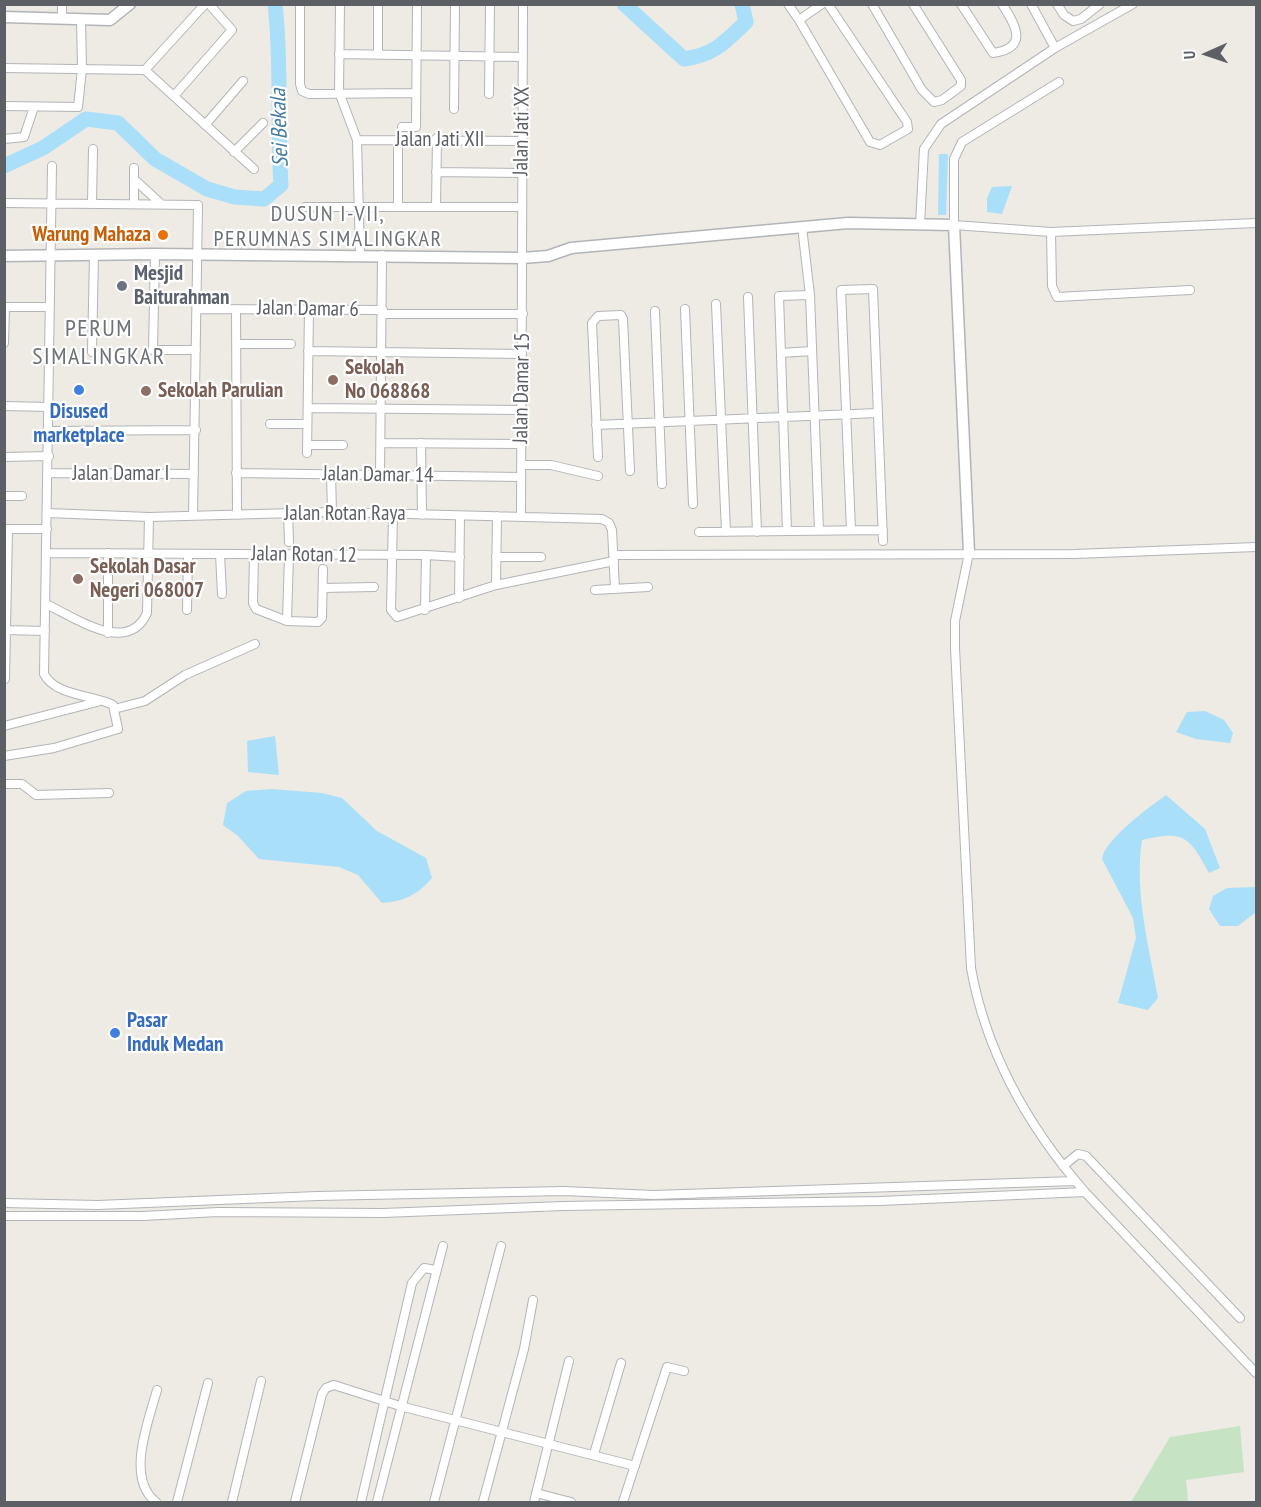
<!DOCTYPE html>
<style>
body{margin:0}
#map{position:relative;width:1261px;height:1507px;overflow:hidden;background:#eeeae4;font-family:"PT Sans Narrow",sans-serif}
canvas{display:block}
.frame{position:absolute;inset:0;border:6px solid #5c6064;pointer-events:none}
.north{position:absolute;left:1177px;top:24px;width:60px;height:60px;-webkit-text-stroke:4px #fff;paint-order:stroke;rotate:267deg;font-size:16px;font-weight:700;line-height:24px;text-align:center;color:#5c6064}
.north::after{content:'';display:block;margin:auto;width:21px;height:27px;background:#5c6064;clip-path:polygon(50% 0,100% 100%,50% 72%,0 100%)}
</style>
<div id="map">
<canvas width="1261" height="1507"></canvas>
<div class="frame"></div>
<div class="north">U</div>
</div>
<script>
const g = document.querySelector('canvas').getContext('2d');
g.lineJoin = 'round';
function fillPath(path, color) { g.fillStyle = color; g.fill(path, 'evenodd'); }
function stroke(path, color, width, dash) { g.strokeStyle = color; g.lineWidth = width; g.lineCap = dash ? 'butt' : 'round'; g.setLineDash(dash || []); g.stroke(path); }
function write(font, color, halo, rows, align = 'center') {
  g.font = font + ' "PT Sans Narrow",sans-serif'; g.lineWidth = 4.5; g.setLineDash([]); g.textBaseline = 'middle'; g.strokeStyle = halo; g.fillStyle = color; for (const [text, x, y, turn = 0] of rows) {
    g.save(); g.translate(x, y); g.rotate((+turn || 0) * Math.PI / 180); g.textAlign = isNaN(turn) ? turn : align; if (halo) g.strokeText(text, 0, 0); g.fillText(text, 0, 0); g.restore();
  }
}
const green = new Path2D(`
 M 1240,1426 L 1244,1472 L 1186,1480 L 1188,1501 L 1131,1502 L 1170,1437 Z`);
const water = new Path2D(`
 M 939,154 L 948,154 L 946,215 L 938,215 Z
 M 1012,186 L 1002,214 L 987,212 L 987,198 L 992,187 Z
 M 1205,711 L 1224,720 L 1233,733 L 1230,743 L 1196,739 L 1176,732 L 1187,712 Z
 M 275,736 L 279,775 L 248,772 L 247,741 Z
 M 272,789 L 322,793 L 342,798 L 377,831 L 426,858 L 432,878 C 417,895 405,901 382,903 L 358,875 L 339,867 L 259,859 L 238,836 L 223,825 L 227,803 L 246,791 Z
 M 1166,795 L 1205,829 L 1220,868 L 1209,873 C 1189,836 1184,830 1142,840 C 1134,892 1149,946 1158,998 L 1148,1010 L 1118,1003 L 1136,938 L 1133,918 L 1102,859 C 1105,839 1148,808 1166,795 Z
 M 1256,887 L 1256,912 L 1238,926 L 1220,926 L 1209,909 L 1213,896 L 1227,888 Z`);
const river = new Path2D(`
 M 624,4 L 684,59 C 714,55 724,43 746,22 L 742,4
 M 4,166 L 43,148 L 86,119 L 118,123 L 155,159 L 207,189 L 235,197 L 264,199 L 281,185 C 277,125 282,65 275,4`);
const minor = new Path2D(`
 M 300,4 L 300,84 L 302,91 L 309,94 L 416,93
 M 340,4 L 339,92 L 357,140 L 360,255
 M 788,4 L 799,20
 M 822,4 L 799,20 L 870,142 L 880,145 L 908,129 L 907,122 L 828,4
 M 872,4 L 922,90 L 934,102 L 942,100 L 961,86 L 961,80 L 913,4
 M 961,4 L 993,53 C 1030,48 1015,24 1002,4
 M 1057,4 L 1064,15 L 1073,21 L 1081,19 L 1100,4
 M 62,18 L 62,4
 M 1055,48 L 1133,4
 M 339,54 L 523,57
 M 378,55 L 378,4
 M 4,68 L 145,70 L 205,4
 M 145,70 L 254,169
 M 1059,82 L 962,142 L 954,159 L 954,225 L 1051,232 L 1256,223
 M 489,94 L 490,4
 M 174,96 L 232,30 L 209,4
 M 4,106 L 78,107 L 82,69 L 81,19
 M 454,109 L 455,4
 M 205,125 L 243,81
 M 402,127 L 416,127 L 417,4
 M 4,139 L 24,137 L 34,107
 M 357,140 L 522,141
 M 234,152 L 263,123
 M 134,168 L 134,203
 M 436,172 L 522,173
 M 134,179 L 160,203
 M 4,203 L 198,205 L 193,516
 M 92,203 L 93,149
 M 305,207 L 521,207
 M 398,207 L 398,139
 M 436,207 L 437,138
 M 920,225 L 924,149 L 941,124 L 1055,48 L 1031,4
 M 802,227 L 810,295 L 819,530
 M 1051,232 L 1052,286 L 1057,297 L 1190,290
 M 155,254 L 153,350 L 196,350
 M 748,297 L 757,532
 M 716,304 L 726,532
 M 4,307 L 50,307
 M 198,309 L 383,310
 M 236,309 L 237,515
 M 685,309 L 693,504
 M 655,311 L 662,484
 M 383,314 L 523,314
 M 4,343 L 5,307
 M 237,344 L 291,344
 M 308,351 L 522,354
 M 92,352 L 94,255
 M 781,353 L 812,351
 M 4,406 L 50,407
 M 308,408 L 521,410
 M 270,424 L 306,424
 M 596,425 L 877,413
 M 49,431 L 196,430
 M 381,443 L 521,444
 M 421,443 L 422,515
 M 307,445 L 343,445
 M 307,453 L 309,309
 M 4,457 L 49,456
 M 598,457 L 592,323 L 598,316 L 621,315 L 623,319 L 630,471
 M 521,465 L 551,465 L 598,476
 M 48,473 L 194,474
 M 236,473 L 520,477
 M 331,474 L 332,512
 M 380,476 L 382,255
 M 4,496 L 22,496
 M 48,513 L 149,517 L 332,512 L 602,519 L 609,523 L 612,530 L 615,589
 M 288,513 L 289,542
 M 393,514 L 391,610 L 397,617 L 496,585 L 614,561
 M 521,517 L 523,4
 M 5,529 L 47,529
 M 851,530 L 841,290 L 873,289 L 883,541
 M 787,531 L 779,296 L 810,295
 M 699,532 L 883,530
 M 47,553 L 426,555 L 460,557
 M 969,553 L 955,621 L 955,648 L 971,968 C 986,1052 1029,1128 1085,1192 L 1256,1373
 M 220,554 L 222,594
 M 254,554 L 253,603 L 256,609 L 287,621 L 318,622 L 322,618 L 323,569
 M 614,555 L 1075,554 L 1256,547
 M 496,557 L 541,557
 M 496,585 L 497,516
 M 323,588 L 374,587
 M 595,590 L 648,587
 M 459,598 L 460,517
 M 46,604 C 74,617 128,656 147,613 L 149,517
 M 187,610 L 188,555
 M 425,610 L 426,555
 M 287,621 L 289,555
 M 4,630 L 45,631
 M 108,633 L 108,553
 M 5,679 L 8,529
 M 114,709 L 145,701 L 185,675 L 255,644
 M 4,726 L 97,702
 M 4,756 L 54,748 L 118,729 L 113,705 C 94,695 55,696 44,674 L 52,166
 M 4,784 L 22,784 L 36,795 L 109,793
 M 1063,1166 L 1078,1154 L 1086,1156 L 1240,1318
 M 4,1203 L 98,1205 L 317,1196 L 564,1191 L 653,1195 L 1075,1181
 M 4,1216 L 143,1216 L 218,1212 L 383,1213 L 563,1206 L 880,1201 L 1085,1192
 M 594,1454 L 621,1363
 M 536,1493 L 571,1502
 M 156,1502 C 125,1478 149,1420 157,1390
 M 177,1502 L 208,1383
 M 232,1502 L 261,1381
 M 295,1502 L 322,1394 L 326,1388 L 334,1385 L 400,1406 L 635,1466
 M 361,1502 L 412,1283 L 424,1268 L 436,1270
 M 377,1502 L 443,1246
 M 434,1502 L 501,1246
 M 483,1502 L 524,1349 L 533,1300
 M 534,1502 L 569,1361
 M 623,1502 L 667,1367 L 684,1371`);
const tertiary = new Path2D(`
 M 4,17 L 110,20 L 130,4
 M 4,256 L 155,254 L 522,258 L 548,256 L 571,248 L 848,223 L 954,225 L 969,553`);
const markers = [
 [163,235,6,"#e8710a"],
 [122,286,6,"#6b7280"],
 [333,380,6,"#8d6e63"],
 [79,390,6,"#3f7fe0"],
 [146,391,6,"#8d6e63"],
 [78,579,6,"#8d6e63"],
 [115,1033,6,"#3f7fe0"]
];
const streetNames = [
 ["Jalan Jati XX",522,131,-89],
 ["Jalan Jati XII",440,140],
 ["Jalan Damar 6",308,309,1],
 ["Jalan Damar 15",522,388,-89],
 ["Jalan Damar I",121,474],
 ["Jalan Damar 14",378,475,1],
 ["Jalan Rotan Raya",345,514],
 ["Jalan Rotan 12",304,555,1]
];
const foodNames = [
 ["Warung Mahaza",151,235]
];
const worshipNames = [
 ["Mesjid",134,274],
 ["Baiturahman",134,298]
];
const educationNames = [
 ["Sekolah",345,368],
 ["No 068868",345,392],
 ["Sekolah Parulian",158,391],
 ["Sekolah Dasar",90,567],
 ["Negeri 068007",90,591]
];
const shopNames = [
 ["Disused",79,412],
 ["marketplace",79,436],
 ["Pasar",127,1021,"left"],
 ["Induk Medan",127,1045,"left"]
];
const waterNames = [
 ["Sei Bekala",280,128,-92]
];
const neighbourhoodNames = [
 ["DUSUN I-VII,",328,215],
 ["PERUMNAS SIMALINGKAR",328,240]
];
const quarterNames = [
 ["PERUM",99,329],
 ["SIMALINGKAR",99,357]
];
fillPath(green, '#c6e3c3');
fillPath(water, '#a9dff9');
stroke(river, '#a9dff9', 15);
stroke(minor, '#b2b5b8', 10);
stroke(tertiary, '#b2b5b8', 13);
stroke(minor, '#fff', 8);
stroke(tertiary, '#fff', 10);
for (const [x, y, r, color] of markers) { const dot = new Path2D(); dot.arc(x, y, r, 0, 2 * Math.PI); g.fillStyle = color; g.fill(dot); stroke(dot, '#fff', 2); }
write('21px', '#5c6064', '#fff', streetNames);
write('bold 21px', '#c56008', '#fff', foodNames, 'right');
write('bold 21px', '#5b616d', '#fff', worshipNames, 'left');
write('bold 21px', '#785e54', '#fff', educationNames, 'left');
write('bold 21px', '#366cbe', '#fff', shopNames);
write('italic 22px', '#447ca2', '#fff', waterNames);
g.letterSpacing = '1.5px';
write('22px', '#6d7276', '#fff', neighbourhoodNames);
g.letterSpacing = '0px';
g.letterSpacing = '1.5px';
write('24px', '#6d7276', '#fff', quarterNames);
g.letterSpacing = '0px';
</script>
